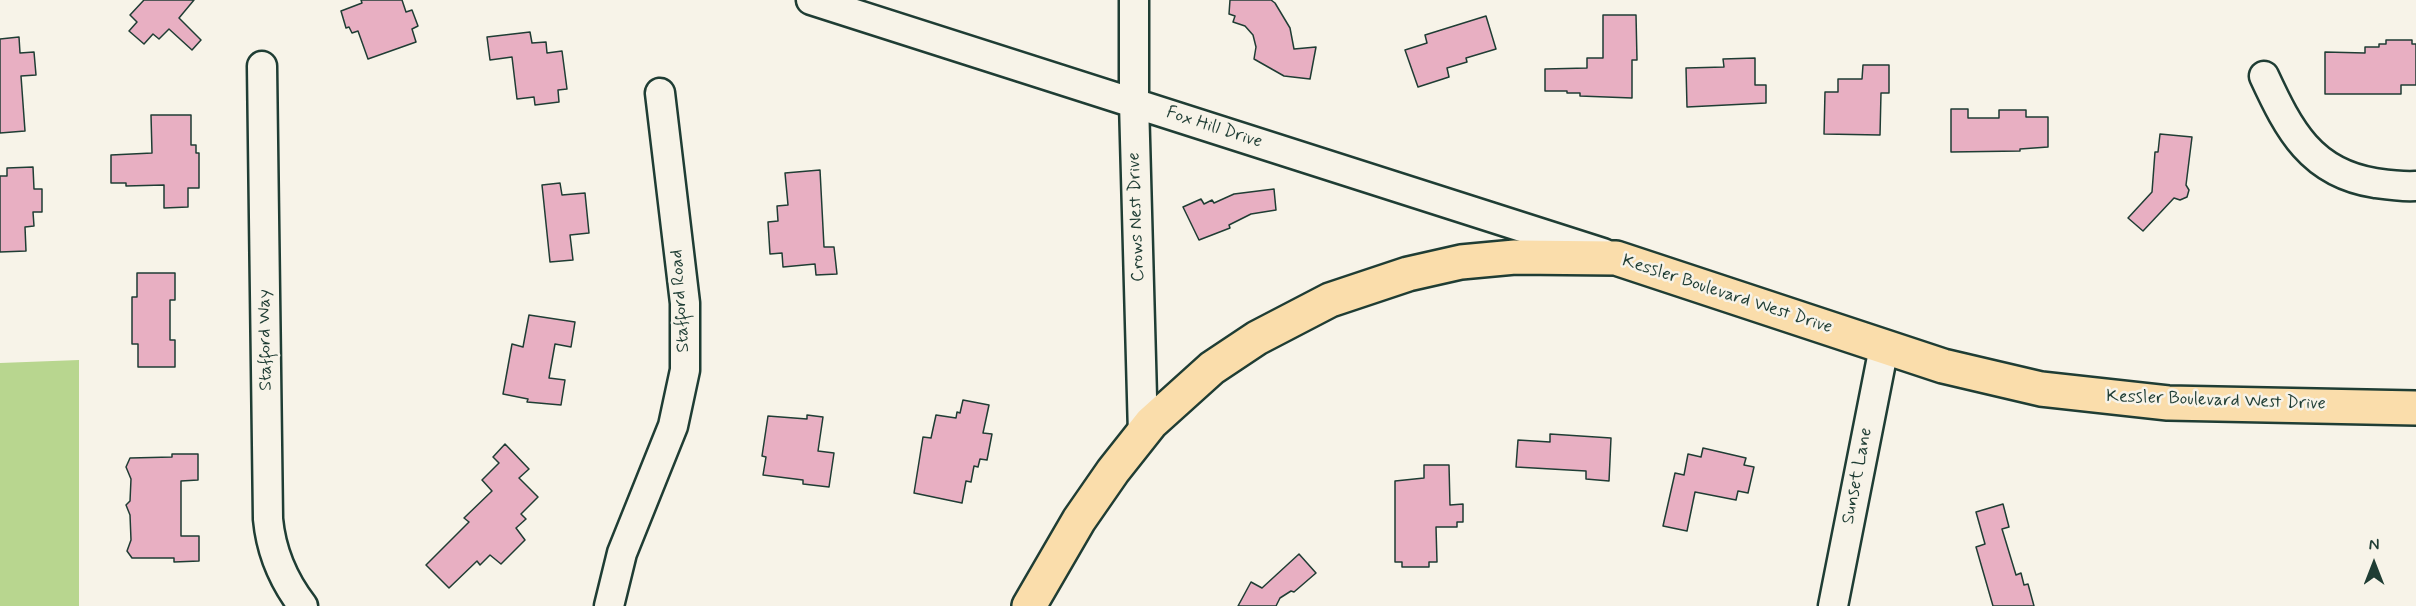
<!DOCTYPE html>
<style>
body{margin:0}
#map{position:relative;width:2416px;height:606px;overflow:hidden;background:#f7f3e8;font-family:Mynerve,sans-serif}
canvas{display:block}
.north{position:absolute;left:2344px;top:534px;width:60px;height:60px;-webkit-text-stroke:4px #f7f3e8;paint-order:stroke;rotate:0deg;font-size:16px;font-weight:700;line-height:24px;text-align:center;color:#1f3d34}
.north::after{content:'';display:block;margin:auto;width:21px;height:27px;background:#1f3d34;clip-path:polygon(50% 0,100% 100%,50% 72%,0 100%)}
</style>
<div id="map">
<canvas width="2416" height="606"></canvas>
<div class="north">N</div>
</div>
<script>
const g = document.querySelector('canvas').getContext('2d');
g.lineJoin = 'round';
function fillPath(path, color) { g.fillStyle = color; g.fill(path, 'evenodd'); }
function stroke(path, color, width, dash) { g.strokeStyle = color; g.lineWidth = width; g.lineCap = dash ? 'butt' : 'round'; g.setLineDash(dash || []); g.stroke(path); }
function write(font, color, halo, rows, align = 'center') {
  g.font = font + ' Mynerve,sans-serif'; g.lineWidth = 5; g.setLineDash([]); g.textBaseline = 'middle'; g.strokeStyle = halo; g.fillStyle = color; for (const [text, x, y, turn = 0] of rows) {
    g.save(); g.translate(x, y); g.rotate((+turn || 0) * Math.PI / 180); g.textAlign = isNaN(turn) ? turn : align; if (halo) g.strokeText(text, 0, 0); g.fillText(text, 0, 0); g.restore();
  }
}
const green = new Path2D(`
 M 79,360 L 79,606 L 0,606 L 0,363 Z`);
const building = new Path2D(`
 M 144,0 L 194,0 L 179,18 L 201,40 L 192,50 L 169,29 L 159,39 L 153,34 L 144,44 L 129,31 L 137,22 L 130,15 Z
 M 361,0 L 402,0 L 406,12 L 412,10 L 418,26 L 412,29 L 416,42 L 368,59 L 358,31 L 352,33 L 349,27 L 346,28 L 341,11 L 362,3 Z
 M 1230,0 L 1271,0 L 1275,3 L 1290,28 L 1294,49 L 1316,47 L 1310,79 L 1284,76 L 1254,59 L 1256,47 L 1253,35 L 1245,26 L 1233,22 L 1235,16 L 1229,14 Z
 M 1603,15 L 1636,15 L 1637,60 L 1632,60 L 1632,98 L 1580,96 L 1580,93 L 1567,93 L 1567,91 L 1545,91 L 1545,69 L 1587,68 L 1587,58 L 1603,58 Z
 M 1486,16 L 1496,49 L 1466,58 L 1467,62 L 1447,68 L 1449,77 L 1418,87 L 1405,50 L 1427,43 L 1425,35 Z
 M 530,32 L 532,43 L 546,42 L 547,53 L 562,51 L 567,89 L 558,90 L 559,102 L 535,105 L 534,97 L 517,99 L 512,57 L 490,60 L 487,37 Z
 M 19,37 L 20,53 L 34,52 L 36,75 L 21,76 L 25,131 L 0,133 L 0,39 Z
 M 2386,40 L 2412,40 L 2412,44 L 2416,44 L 2416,85 L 2401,85 L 2401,94 L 2325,94 L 2325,52 L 2365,53 L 2365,47 L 2379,47 L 2379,44 L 2386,44 Z
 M 1755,58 L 1755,85 L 1766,85 L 1766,103 L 1687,107 L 1686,68 L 1724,67 L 1723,59 Z
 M 1863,65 L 1889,65 L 1889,93 L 1881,93 L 1880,135 L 1824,134 L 1825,92 L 1838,92 L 1838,79 L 1862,79 Z
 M 1951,109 L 1968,109 L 1968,118 L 1999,118 L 1999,110 L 2026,110 L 2026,117 L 2048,117 L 2048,147 L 2020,149 L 2020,151 L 1951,152 Z
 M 151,115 L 191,115 L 191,145 L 196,145 L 196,153 L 199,153 L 199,188 L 188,188 L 188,207 L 164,208 L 164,185 L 126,186 L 126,183 L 111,183 L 111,155 L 152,153 Z
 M 2160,134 L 2192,137 L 2186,185 L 2189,190 L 2187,197 L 2180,200 L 2174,198 L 2143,231 L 2128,218 L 2152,192 L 2155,152 L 2158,152 Z
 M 33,167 L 34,189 L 42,189 L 42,212 L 33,212 L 34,226 L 25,227 L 26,251 L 0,252 L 0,176 L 7,176 L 7,168 Z
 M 820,170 L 824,247 L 834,247 L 837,274 L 816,275 L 815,264 L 783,267 L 782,253 L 770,254 L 768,222 L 778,221 L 777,206 L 788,205 L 785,173 Z
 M 560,183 L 562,195 L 585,193 L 589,233 L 570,235 L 573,260 L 550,262 L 542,185 Z
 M 1274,189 L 1276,210 L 1251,214 L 1229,225 L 1230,228 L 1199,240 L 1183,207 L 1201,199 L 1204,204 L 1212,200 L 1214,203 L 1234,194 Z
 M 137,273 L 175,273 L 175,300 L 170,300 L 170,340 L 175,340 L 175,367 L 138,367 L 138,344 L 132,344 L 132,297 L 137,297 Z
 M 529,315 L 575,322 L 571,347 L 555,344 L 549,378 L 565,380 L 561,405 L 527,402 L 528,399 L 503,394 L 512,344 L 523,347 Z
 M 963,400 L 989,405 L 983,433 L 992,434 L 987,460 L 980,459 L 978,467 L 974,466 L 971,482 L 966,481 L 962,503 L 914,493 L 923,437 L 931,438 L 936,415 L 956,418 L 957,412 L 960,413 Z
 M 807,415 L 823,417 L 818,451 L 834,453 L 829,487 L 803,484 L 803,480 L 763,475 L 766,457 L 762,456 L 768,416 L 807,419 Z
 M 1550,434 L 1611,438 L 1609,481 L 1586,479 L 1586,471 L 1516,467 L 1518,440 L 1550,442 Z
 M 505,444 L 529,469 L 519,478 L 538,497 L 521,514 L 526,519 L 516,528 L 525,540 L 501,564 L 490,555 L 480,565 L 477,561 L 449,588 L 426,565 L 469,522 L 464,518 L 492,491 L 482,480 L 499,463 L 493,457 Z
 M 1703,448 L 1746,458 L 1744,465 L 1754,467 L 1748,493 L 1738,491 L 1736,500 L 1695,492 L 1687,531 L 1663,526 L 1675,473 L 1684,475 L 1688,454 L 1701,457 Z
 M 172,454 L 198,454 L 198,480 L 181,481 L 181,536 L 199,536 L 199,561 L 174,562 L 174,558 L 132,558 L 127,551 L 131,540 L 130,515 L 126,505 L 130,501 L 131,479 L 126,467 L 130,458 L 172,457 Z
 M 1424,465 L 1449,465 L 1450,505 L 1463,504 L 1463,522 L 1457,522 L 1457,527 L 1436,527 L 1437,562 L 1429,562 L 1429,567 L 1402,567 L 1402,562 L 1395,562 L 1395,481 L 1424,478 Z
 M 2003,504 L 2009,527 L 2002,529 L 2016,575 L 2021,573 L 2024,585 L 2028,584 L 2034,606 L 1993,606 L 1976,547 L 1985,544 L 1976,512 Z
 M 1299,554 L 1316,573 L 1294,592 L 1291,591 L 1280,598 L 1276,606 L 1238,606 L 1251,582 L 1262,588 Z`);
const minor = new Path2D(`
 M 811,0 L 1603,253
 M 1134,0 L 1134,102 L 1143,434
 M 262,66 L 268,519 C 271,551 283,580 303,606
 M 2264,76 C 2289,130 2311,173 2375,183 C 2389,185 2402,187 2416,186
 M 609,606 L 622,553 L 673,426 L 685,370 L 685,303 L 660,93
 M 1833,606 L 1884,347`);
const major = new Path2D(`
 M 1029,606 L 1079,520 L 1113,471 L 1151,423 L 1212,368 L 1257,338 L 1330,300 L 1408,274 L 1461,262 L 1515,257 L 1616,258 L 1943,366 L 2041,389 L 2168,403 L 2416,408`);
const streetNames = [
 ["Fox Hill Drive",1214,128,18],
 ["Crows Nest Drive",1137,217,-92],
 ["Kessler Boulevard West Drive",1727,295,18],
 ["Stafford Road",681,301,-94],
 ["Stafford Way",266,340,-91],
 ["Kessler Boulevard West Drive",2216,401,2],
 ["Sunset Lane",1858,476,-79]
];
fillPath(green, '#b8d68f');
fillPath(building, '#e8afc2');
stroke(building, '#1f3d34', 1.5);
stroke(minor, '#1f3d34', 33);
stroke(major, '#1f3d34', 38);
stroke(minor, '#f7f3e8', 28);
stroke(major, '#faddab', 33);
write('18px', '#1f3d34', '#f7f3e8', streetNames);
</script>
